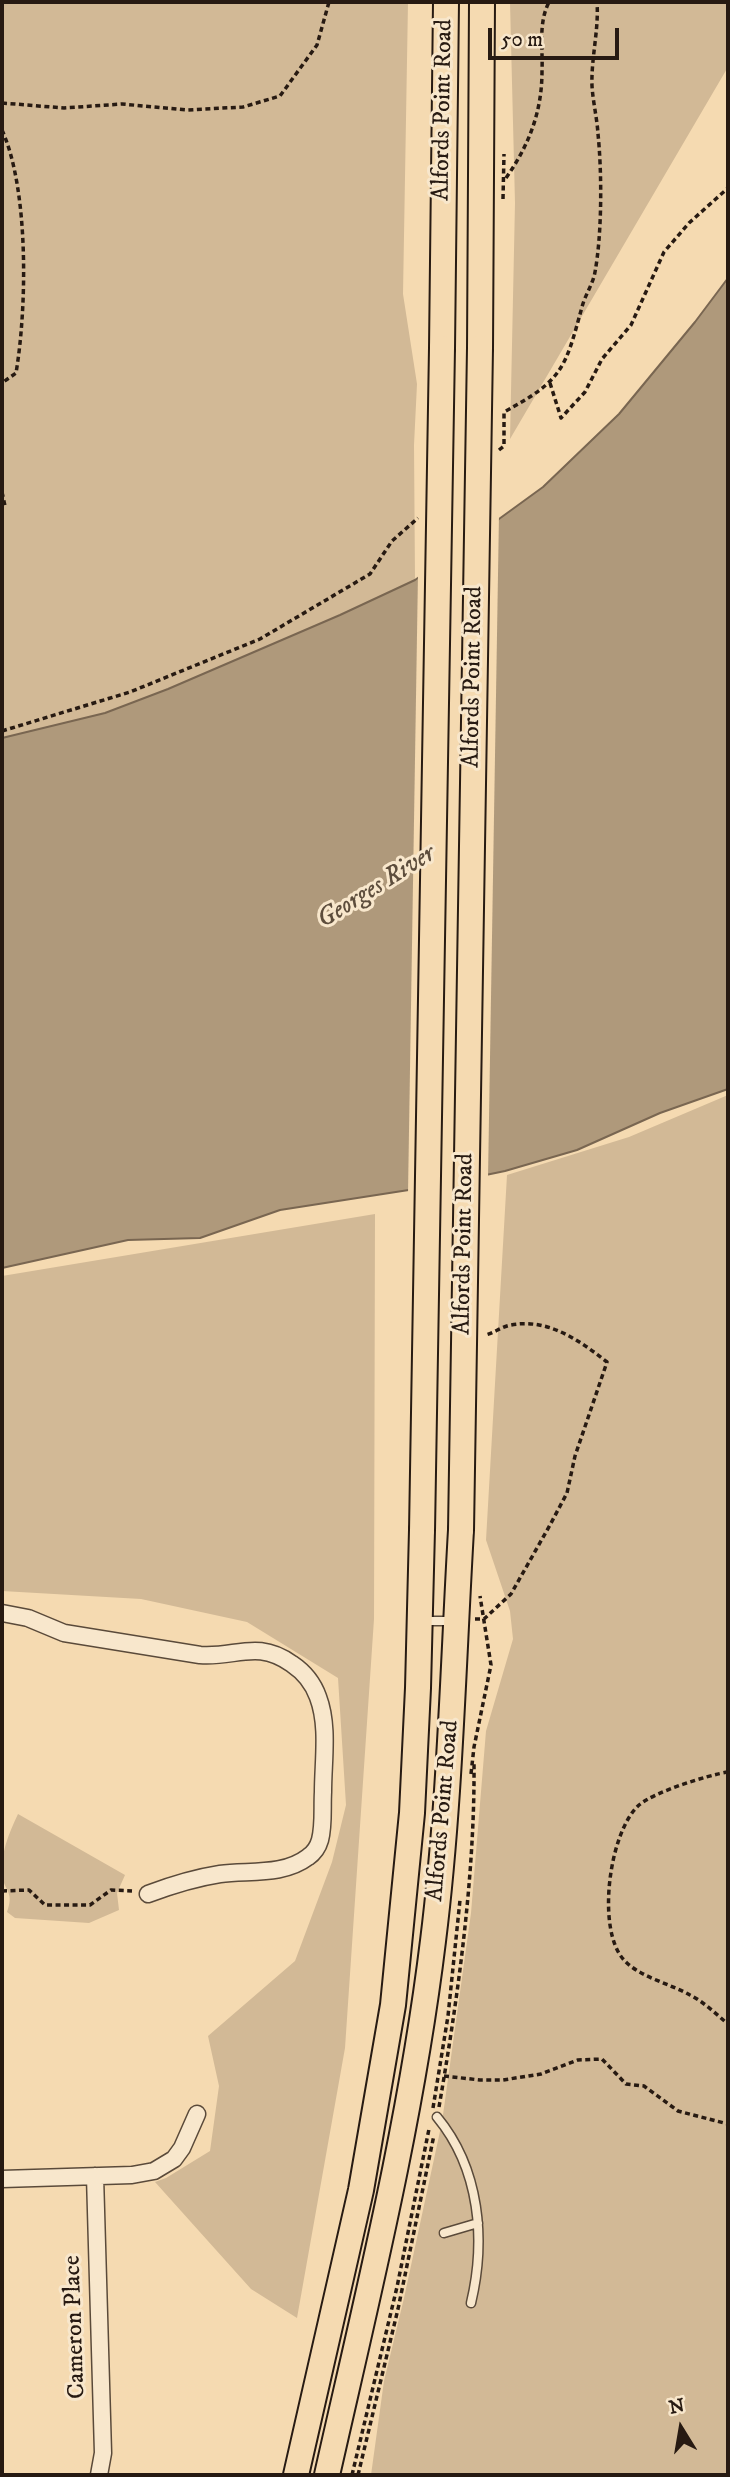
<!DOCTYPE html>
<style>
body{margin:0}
#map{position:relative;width:730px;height:2477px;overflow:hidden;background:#f5dab1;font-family:"IM FELL DW Pica",serif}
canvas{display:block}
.frame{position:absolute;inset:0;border:4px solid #271a12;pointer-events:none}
.north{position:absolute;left:646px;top:2393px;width:70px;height:70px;-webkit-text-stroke:5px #f8e7cc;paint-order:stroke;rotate:349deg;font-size:19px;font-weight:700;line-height:28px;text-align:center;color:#271a12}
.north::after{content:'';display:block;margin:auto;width:24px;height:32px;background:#271a12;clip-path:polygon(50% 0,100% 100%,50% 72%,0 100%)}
.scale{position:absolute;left:488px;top:28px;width:131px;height:32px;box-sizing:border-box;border:4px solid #271a12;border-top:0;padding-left:9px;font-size:21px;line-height:24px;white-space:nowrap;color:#271a12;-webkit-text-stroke:5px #f8e7cc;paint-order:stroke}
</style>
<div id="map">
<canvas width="730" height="2477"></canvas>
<div class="frame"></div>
<div class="north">N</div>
<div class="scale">50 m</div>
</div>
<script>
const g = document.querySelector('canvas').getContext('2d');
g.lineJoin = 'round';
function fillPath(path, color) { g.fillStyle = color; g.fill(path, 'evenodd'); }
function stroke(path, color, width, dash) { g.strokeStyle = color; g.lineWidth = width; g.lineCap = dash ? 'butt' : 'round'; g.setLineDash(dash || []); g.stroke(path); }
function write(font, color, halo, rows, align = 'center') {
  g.font = font + ' "IM FELL DW Pica",serif'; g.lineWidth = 6; g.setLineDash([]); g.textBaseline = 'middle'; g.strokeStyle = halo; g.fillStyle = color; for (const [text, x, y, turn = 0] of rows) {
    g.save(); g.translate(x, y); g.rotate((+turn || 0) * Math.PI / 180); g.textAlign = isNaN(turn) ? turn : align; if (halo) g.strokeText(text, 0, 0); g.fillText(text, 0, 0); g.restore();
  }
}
const green = new Path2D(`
 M 2,2 L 408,2 L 403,294 L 417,384 L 414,445 L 415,580 L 340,615 L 168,689 L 105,713 L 2,738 Z
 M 510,2 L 728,2 L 728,67 L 510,439 L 515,203 Z
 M 728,1095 L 728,2475 L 371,2475 L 384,2381 L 404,2298 L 442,2122 L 471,1913 L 486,1731 L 513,1639 L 510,1611 L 486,1540 L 507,1175 L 629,1137 Z
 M 375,1214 L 374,1619 L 345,2048 L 297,2318 L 251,2289 L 155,2182 L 166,2178 L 210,2151 L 219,2086 L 208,2036 L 295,1961 L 332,1862 L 346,1805 L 338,1678 L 247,1622 L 141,1599 L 2,1591 L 2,1276 Z
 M 18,1814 L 125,1875 L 117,1893 L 119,1910 L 89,1923 L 15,1918 L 7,1912 C 14,1893 6,1892 2,1877 C 0,1854 9,1833 18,1814 Z`);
const water = new Path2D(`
 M 728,278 L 728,1089 L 660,1113 L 577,1150 L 505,1171 L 428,1187 L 280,1210 L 200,1238 L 128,1240 L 2,1268 L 2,738 L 105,713 L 168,689 L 340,615 L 415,580 L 543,487 L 619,414 L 695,322 Z`);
const pier = new Path2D(`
 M 499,514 L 488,1178 L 408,1193 L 418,573 Z`);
const path = new Path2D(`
 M 2,103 L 64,108 L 122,104 L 187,110 L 243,107 L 280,96 L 317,45 L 329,2
 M 2,130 C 29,190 27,308 16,373 L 2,383
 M 506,178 C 529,145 542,112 542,71 C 543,47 538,24 549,2
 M 503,199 L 504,154
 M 550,383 L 561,418 L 585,392 L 602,359 L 631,325 L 664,252 L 689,223 L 728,188
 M 499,450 L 504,446 L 504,412 C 563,380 565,369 582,307 C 585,295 593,284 595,272 C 602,234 602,173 598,134 C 597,118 593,102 592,86 C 591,58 599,30 597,2
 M 2,492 L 5,506
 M 2,731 L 130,692 L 260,639 L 370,574 L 392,541 L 418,518
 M 475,1619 L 484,1619 L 511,1594 L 550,1525 L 567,1493 L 575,1456 L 607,1362 C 579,1340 548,1318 511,1325 C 501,1327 494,1333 485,1335
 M 728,1772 C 708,1775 654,1792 639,1805 C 609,1832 596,1930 624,1960 C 639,1977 671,1984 690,1995 C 704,2002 716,2014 728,2024
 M 471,1774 L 474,1747 L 491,1665 L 480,1596
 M 2,1891 L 29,1890 L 45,1905 L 90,1905 L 111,1890 L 132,1891
 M 444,2076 L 480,2080 L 503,2080 L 541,2074 L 578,2060 L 602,2059 L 626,2084 L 644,2086 L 678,2111 L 728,2124
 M 439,2107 C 458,1997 475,1875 474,1763
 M 433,2108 L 448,2016 L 460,1900
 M 352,2475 L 397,2287 L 429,2129
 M 358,2475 L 398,2309 L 434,2135`);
const service = new Path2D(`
 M 422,1621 L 455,1621
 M 437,2117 C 480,2169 486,2240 471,2303
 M 444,2233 L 478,2223`);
const minor = new Path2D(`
 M 2,1613 L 28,1618 L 64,1633 L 200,1655 C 236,1658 257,1639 292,1664 C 304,1672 313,1683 318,1697 C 329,1726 323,1761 323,1792 C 322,1808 324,1825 320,1840 C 318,1847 314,1853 308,1857 C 283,1876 249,1870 220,1874 C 194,1878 172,1885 148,1894
 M 95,2176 L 103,2453 L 99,2475
 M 2,2179 L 132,2175 L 154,2171 L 174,2159 L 182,2148 L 197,2114`);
const trunk = new Path2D(`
 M 442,348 L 446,2
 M 480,348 L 482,2
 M 296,2475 L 361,2190 L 393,2005 L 412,1813 L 418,1688 L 422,1530
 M 327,2475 C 367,2298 411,2122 433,1941 C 450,1805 453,1667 461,1530`);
const trunkBridge = new Path2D(`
 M 422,1530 L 442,348
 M 461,1530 L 480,348`);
const streetNames = [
 ["Alfords Point Road",444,110,-89],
 ["Alfords Point Road",474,677,-89],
 ["Alfords Point Road",465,1244,-89],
 ["Alfords Point Road",444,1811,-85],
 ["Cameron Place",76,2327,-92]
];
const waterNames = [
 ["Georges River",377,888,-32]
];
fillPath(green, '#d2b996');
fillPath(water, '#af997b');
stroke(water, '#796651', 2);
fillPath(pier, '#f5dab1');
stroke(service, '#5a4a3a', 11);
stroke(minor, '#5a4a3a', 19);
stroke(trunk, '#271a12', 28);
stroke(path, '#271a12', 3.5, [5, 3.5]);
stroke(service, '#f8e7cc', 8);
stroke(minor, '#f8e7cc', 16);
stroke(trunk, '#f5dab1', 24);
stroke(trunkBridge, '#271a12', 28, []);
stroke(trunkBridge, '#f5dab1', 24);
write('24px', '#271a12', '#f8e7cc', streetNames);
write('italic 26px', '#5d4d3c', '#f8e7cc', waterNames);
</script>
